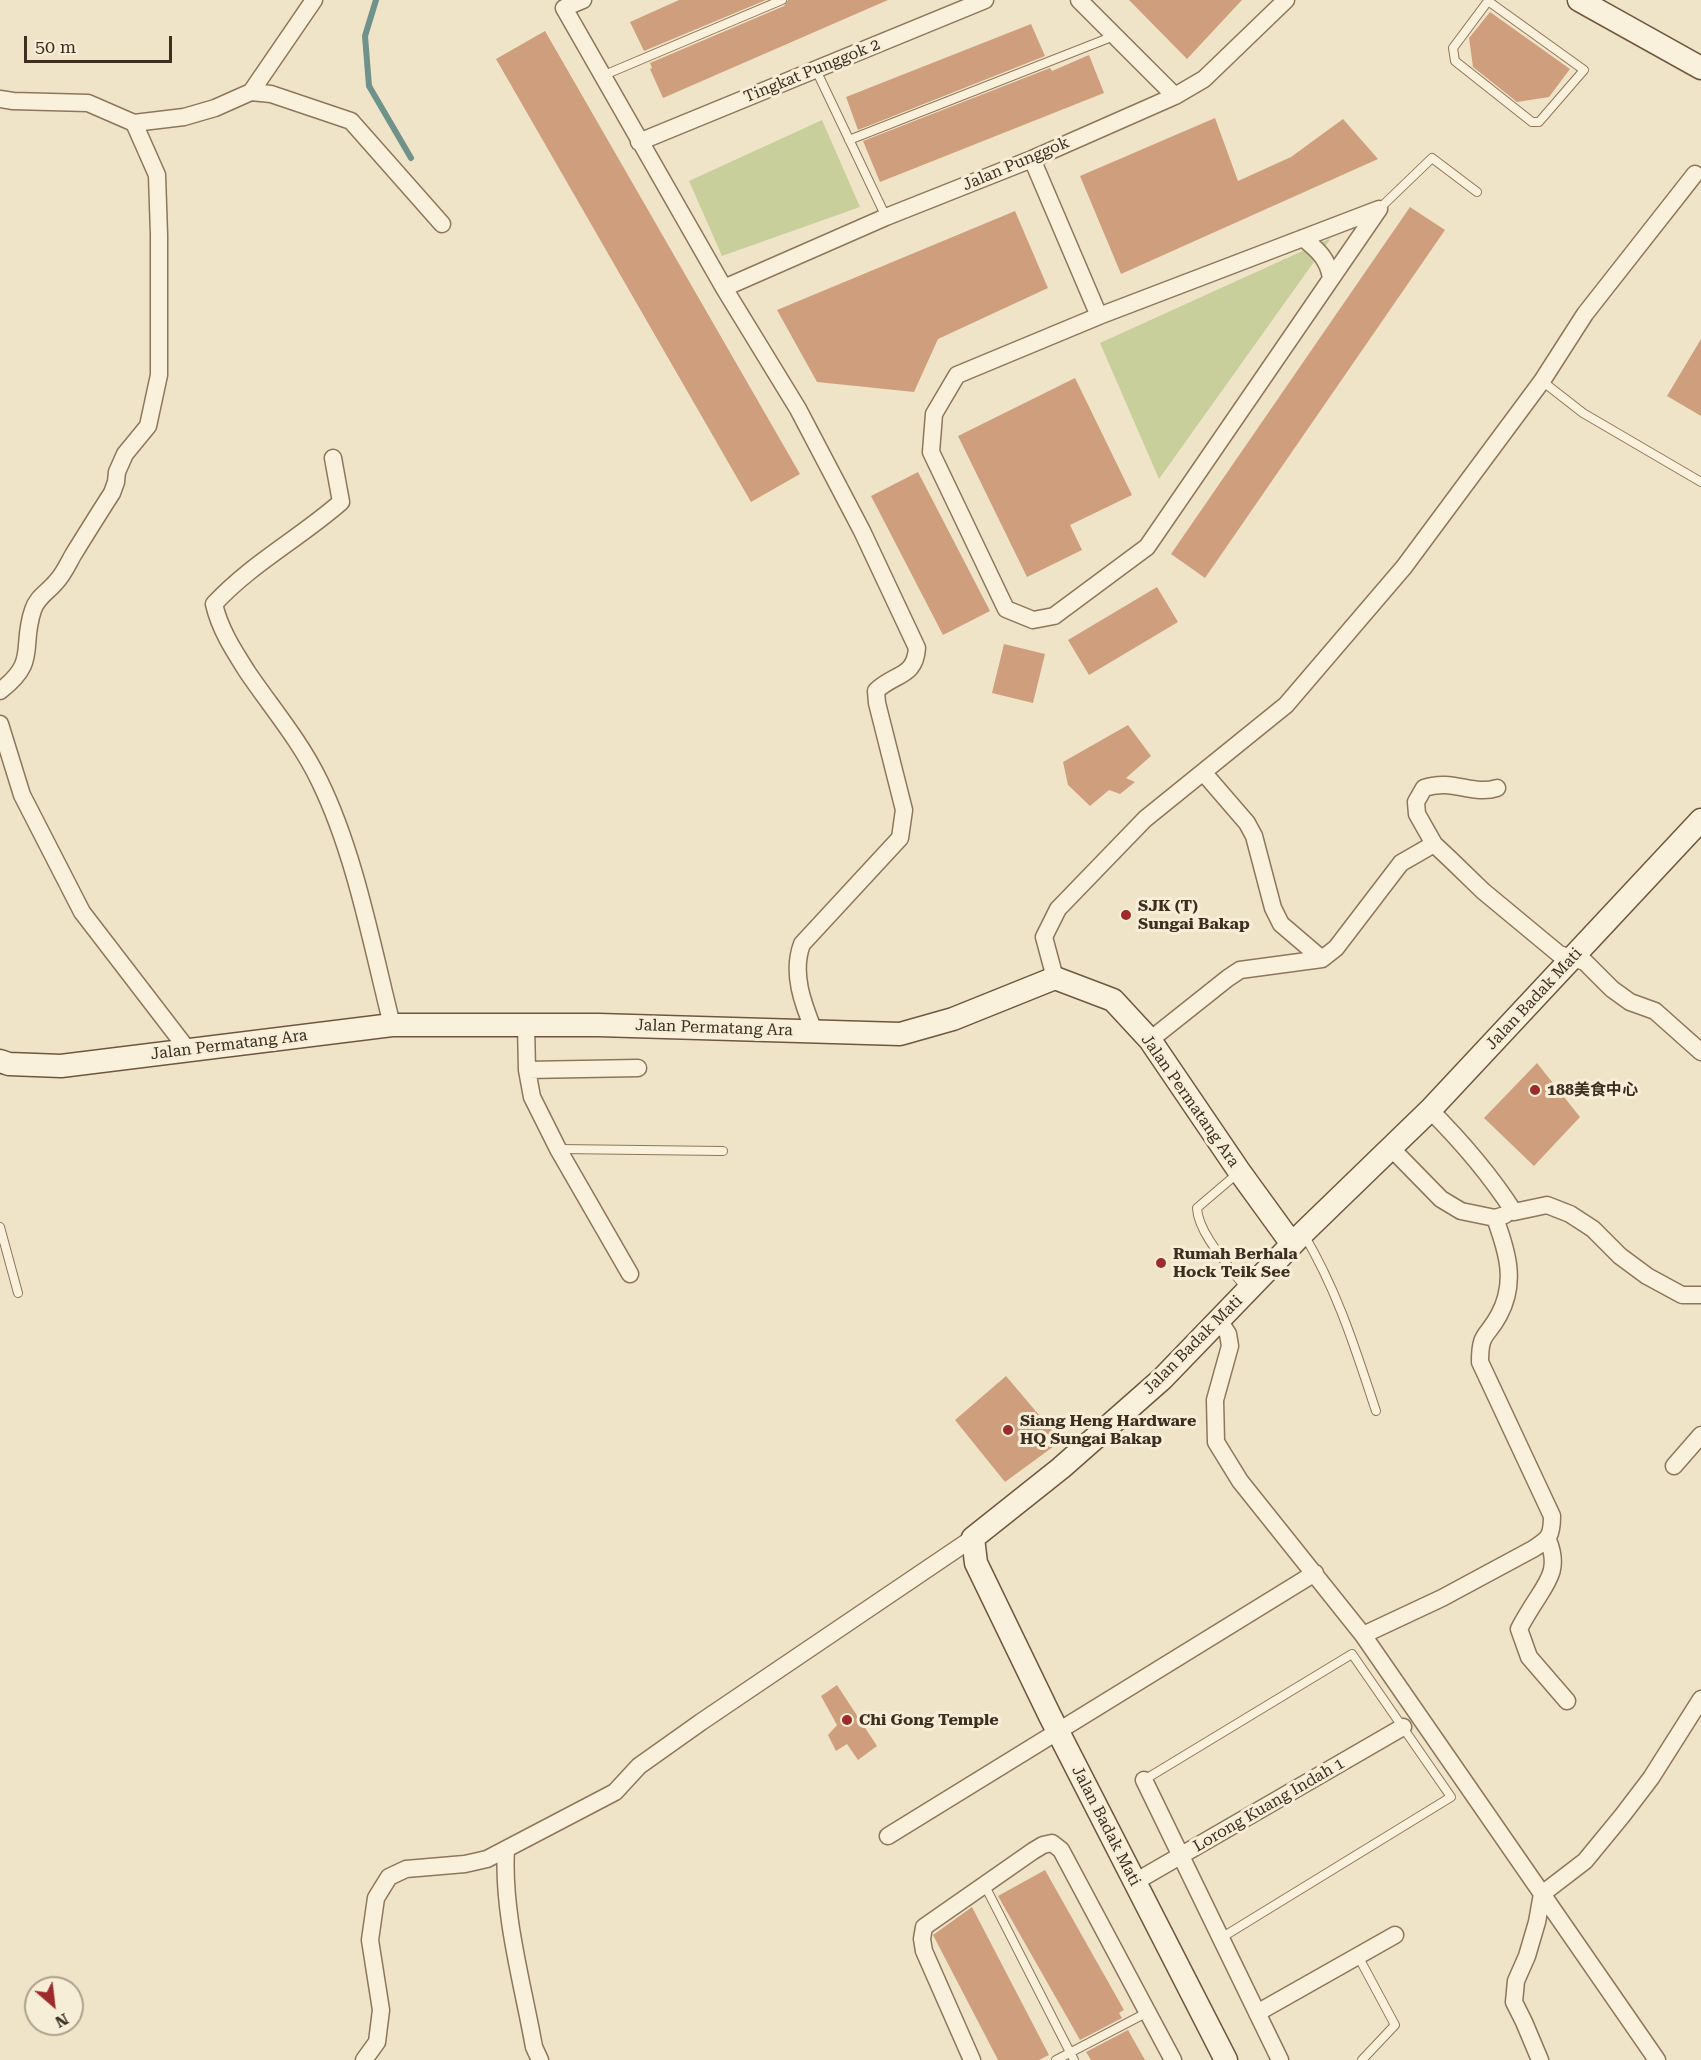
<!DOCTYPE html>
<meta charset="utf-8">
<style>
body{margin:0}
#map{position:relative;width:1701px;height:2060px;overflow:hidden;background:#f0e4c8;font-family:"Roboto Serif",serif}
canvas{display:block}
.north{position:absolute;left:24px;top:1976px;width:60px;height:60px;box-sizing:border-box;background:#f7eed8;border:2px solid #ada18e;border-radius:50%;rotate:152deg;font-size:16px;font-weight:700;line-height:24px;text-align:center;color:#3d2e20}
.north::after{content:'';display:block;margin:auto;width:21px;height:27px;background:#9e2a2b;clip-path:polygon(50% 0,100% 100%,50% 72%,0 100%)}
.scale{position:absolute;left:24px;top:36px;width:148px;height:27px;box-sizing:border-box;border:3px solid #3d2e20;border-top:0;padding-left:8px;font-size:18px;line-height:21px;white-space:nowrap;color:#3d2e20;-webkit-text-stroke:4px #f7eed8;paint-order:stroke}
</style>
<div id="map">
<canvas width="1701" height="2060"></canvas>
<div class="north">N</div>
<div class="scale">50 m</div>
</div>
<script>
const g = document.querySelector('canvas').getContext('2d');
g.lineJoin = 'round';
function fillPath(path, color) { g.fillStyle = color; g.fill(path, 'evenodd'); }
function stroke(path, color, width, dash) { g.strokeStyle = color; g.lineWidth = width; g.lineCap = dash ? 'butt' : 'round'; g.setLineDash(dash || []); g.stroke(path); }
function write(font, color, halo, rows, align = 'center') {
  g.font = font + ' "Roboto Serif","Noto Sans SC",serif'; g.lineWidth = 6; g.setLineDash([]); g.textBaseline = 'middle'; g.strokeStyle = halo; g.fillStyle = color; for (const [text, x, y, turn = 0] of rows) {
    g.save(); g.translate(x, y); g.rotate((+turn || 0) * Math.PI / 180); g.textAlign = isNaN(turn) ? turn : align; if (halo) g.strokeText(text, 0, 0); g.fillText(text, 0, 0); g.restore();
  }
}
const green = new Path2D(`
 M 822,120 L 860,207 L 722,256 L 689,181 Z
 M 1331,238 L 1159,479 L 1100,343 Z`);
const stream = new Path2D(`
 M 376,0 L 365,36 L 369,86 L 411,158`);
const building = new Path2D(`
 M 679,0 L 766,0 L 644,51 L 630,22 Z
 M 788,0 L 888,0 L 663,98 L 650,69 L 652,68 L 650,63 L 784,6 Z
 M 1129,0 L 1242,0 L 1187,59 Z
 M 1490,12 L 1570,69 L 1549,97 L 1517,102 L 1473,67 L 1469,38 Z
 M 1031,24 L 1045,56 L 858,130 L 846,97 Z
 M 545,31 L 800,474 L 751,502 L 496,59 Z
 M 1089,55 L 1104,93 L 880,182 L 863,141 L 1050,68 L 1052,71 Z
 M 1215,118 L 1238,181 L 1291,157 L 1343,119 L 1378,159 L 1121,274 L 1080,176 Z
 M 1410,207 L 1445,230 L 1205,578 L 1171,554 Z
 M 1015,211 L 1048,288 L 938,339 L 914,392 L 817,382 L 777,310 Z
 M 1701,339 L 1701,416 L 1667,396 Z
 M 1075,378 L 1132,495 L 1070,525 L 1082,550 L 1027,577 L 958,436 Z
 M 918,472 L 990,611 L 943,635 L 871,496 Z
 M 1157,587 L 1178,622 L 1089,675 L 1068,640 Z
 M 1004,644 L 1045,654 L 1033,703 L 992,693 Z
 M 1128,725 L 1151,756 L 1126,778 L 1135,782 L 1120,794 L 1109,790 L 1090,806 L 1068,785 L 1063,762 Z
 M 1537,1063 L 1580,1117 L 1534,1166 L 1484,1118 Z
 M 1006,1376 L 1061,1441 L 1005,1482 L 955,1420 Z
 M 837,1685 L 877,1746 L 858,1760 L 847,1744 L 836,1751 L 828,1735 L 837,1725 L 821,1696 Z
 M 1045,1870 L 1124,2010 L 1119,2013 L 1122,2018 L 1080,2040 L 998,1896 Z
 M 972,1907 L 1049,2055 L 1039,2060 L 998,2060 L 933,1935 Z
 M 1128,2030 L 1145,2060 L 1091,2060 L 1086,2052 Z`);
const lane = new Path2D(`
 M 1488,1 L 1453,48 L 1455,61 L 1532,122 L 1539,122 L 1584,70 L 1488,1 L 1489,0
 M 816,70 L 886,217
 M 602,76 L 782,0
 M 849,140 L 1114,36
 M 1379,209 L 1432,158 L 1477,192
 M 1542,381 L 1583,413 L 1701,482
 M 559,1149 L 723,1151
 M 1238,1173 L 1197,1208 C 1198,1234 1231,1268 1247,1290
 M 0,1227 L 18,1293
 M 1303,1233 C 1338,1292 1355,1348 1376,1411
 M 1144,1780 L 1352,1654 L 1451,1797 L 1221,1938
 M 984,1884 L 1074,2060
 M 1358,1956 L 1395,2025 L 1362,2060
 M 1056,2060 L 1148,2012`);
const street = new Path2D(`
 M 583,0 L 564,8 L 724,288 L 798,409 L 862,531 L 917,648 C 915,678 894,673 876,691 L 877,703 L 904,810 L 900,838 L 802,944 C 791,973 803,1004 814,1031
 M 1079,0 L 1175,96
 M 251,92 L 271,94 L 351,121 L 442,224
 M 0,99 L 13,101 L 88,103 L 134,123 L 184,117 L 215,108 L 251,92 L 314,0
 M 639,142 L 985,0
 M 1032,159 L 1099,316
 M 1379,209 L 1147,547 L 1054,616 L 1033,620 L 1006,609 L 931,452 L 934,414 L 957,375 L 1099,316 Z
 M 1303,238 C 1318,250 1328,259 1331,278
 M 724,288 L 886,217 L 1032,159 L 1175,96 L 1204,79 L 1286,0
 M 333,458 L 341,502 C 300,538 252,563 214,604 C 220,630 234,651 248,673 C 272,708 300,741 319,780 C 355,853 372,946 392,1025
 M 0,691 C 39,661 20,648 33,610 C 37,597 48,592 56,582 C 63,575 68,564 73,555 C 86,534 99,513 112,493 L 116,482 L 117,472 L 125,454 L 148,426 L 159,375 L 159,235 L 157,175 L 134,123
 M 0,724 L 22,795 L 82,912 L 188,1050
 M 1203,772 L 1247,823 L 1254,836 L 1273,908 L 1281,924 L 1322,959
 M 1497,788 C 1473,796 1452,778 1424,788 L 1416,802 L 1417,814 L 1434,844 L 1451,860 L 1483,891 L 1559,954 L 1585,962 L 1612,989 L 1630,1002 L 1655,1011 L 1701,1052
 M 1055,978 L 1044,937 L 1058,909 L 1145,819 L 1286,705 L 1404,567 L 1542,381 L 1585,314 L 1695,174
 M 526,1025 L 527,1070 L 532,1097 L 558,1149 L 630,1274
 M 1150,1040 L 1228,978 L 1240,970 L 1322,959 L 1336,948 L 1401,863 L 1434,844
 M 527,1070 L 638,1068
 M 1430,1110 C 1463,1143 1489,1173 1514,1212 L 1547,1205 L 1570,1214 L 1593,1229 L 1620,1256 L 1647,1276 L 1682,1295 L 1701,1295
 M 1392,1149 L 1441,1199 L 1461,1211 L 1495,1218 L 1505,1215
 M 1219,1320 L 1228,1334 L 1230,1346 L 1215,1400 L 1216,1442 L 1240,1481 L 1363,1635 L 1442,1598 L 1533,1549 C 1549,1539 1552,1536 1552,1516 L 1480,1362 C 1480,1331 1487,1338 1499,1315 C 1517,1282 1507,1251 1495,1218
 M 1674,1466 L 1701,1435
 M 1548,1540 C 1560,1569 1548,1581 1533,1605 C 1528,1613 1523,1621 1519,1629 L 1529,1657 L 1567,1701
 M 1363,1635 L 1657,2060
 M 1144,1780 L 1280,2060
 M 888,1836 L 1315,1573
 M 506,1849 C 502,1912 523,1985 534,2047 L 540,2060
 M 1135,1882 L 1403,1727
 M 1257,2013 L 1395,1935
 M 364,2060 L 377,2042 L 381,2010 L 370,1940 L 376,1898 L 389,1877 L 406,1869 L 465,1864 L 487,1859 L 615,1792 L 639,1766 L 701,1722 L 973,1538
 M 972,2060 L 924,1951 L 922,1939 L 924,1927 L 1033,1851 L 1043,1845 L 1052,1843 L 1061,1850 L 1173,2060
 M 1540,2060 L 1524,2022 L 1514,2002 L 1516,1981 L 1527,1956 L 1537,1922 L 1542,1894 L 1585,1861 L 1622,1816 L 1651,1778 L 1701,1699`);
const secondary = new Path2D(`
 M 1579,0 L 1701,68
 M 0,1061 L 9,1064 L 61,1066 L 392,1025 L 598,1025 L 900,1034 L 953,1019 L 1055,978 L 1113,1000 L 1150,1040 L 1239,1171 L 1292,1244
 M 1226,2060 L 1050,1716 L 976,1563 L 973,1538 L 1061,1468 L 1162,1379 L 1303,1233 L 1430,1110 L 1701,820`);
const markers = [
 [1126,915,6,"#9e2a2b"],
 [1535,1090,6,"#9e2a2b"],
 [1161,1263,6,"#9e2a2b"],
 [1008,1430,6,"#9e2a2b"],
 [847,1720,6,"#9e2a2b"]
];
const streetNames = [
 ["Tingkat Punggok 2",812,71,-22],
 ["Jalan Punggok",1016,164,-23],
 ["Jalan Badak Mati",1534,999,-47],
 ["Jalan Permatang Ara",714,1028,2],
 ["Jalan Permatang Ara",229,1045,-7],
 ["Jalan Permatang Ara",1190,1101,55],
 ["Jalan Badak Mati",1193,1345,-45],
 ["Lorong Kuang Indah 1",1269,1805,-30],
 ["Jalan Badak Mati",1106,1826,63]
];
const poiNames = [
 ["SJK (T)",1138,906],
 ["Sungai Bakap",1138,924],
 ["188美食中心",1547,1090],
 ["Rumah Berhala",1173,1254],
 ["Hock Teik See",1173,1272],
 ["Siang Heng Hardware",1020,1421],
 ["HQ Sungai Bakap",1020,1439],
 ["Chi Gong Temple",859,1720]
];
fillPath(green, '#c9cf9b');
stroke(stream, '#6f938a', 6);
fillPath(building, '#cf9f7d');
stroke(lane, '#8d765c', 10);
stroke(street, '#8d765c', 19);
stroke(secondary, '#6f573f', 25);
stroke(lane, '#faf1dc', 8);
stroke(street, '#faf1dc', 16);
stroke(secondary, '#faf1dc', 22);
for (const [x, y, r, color] of markers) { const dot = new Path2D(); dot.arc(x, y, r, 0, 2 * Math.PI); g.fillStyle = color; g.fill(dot); stroke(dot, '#f7eed8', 2); }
write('16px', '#3d2e20', '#f7eed8', streetNames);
write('bold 16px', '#3d2e20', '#f7eed8', poiNames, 'left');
</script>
